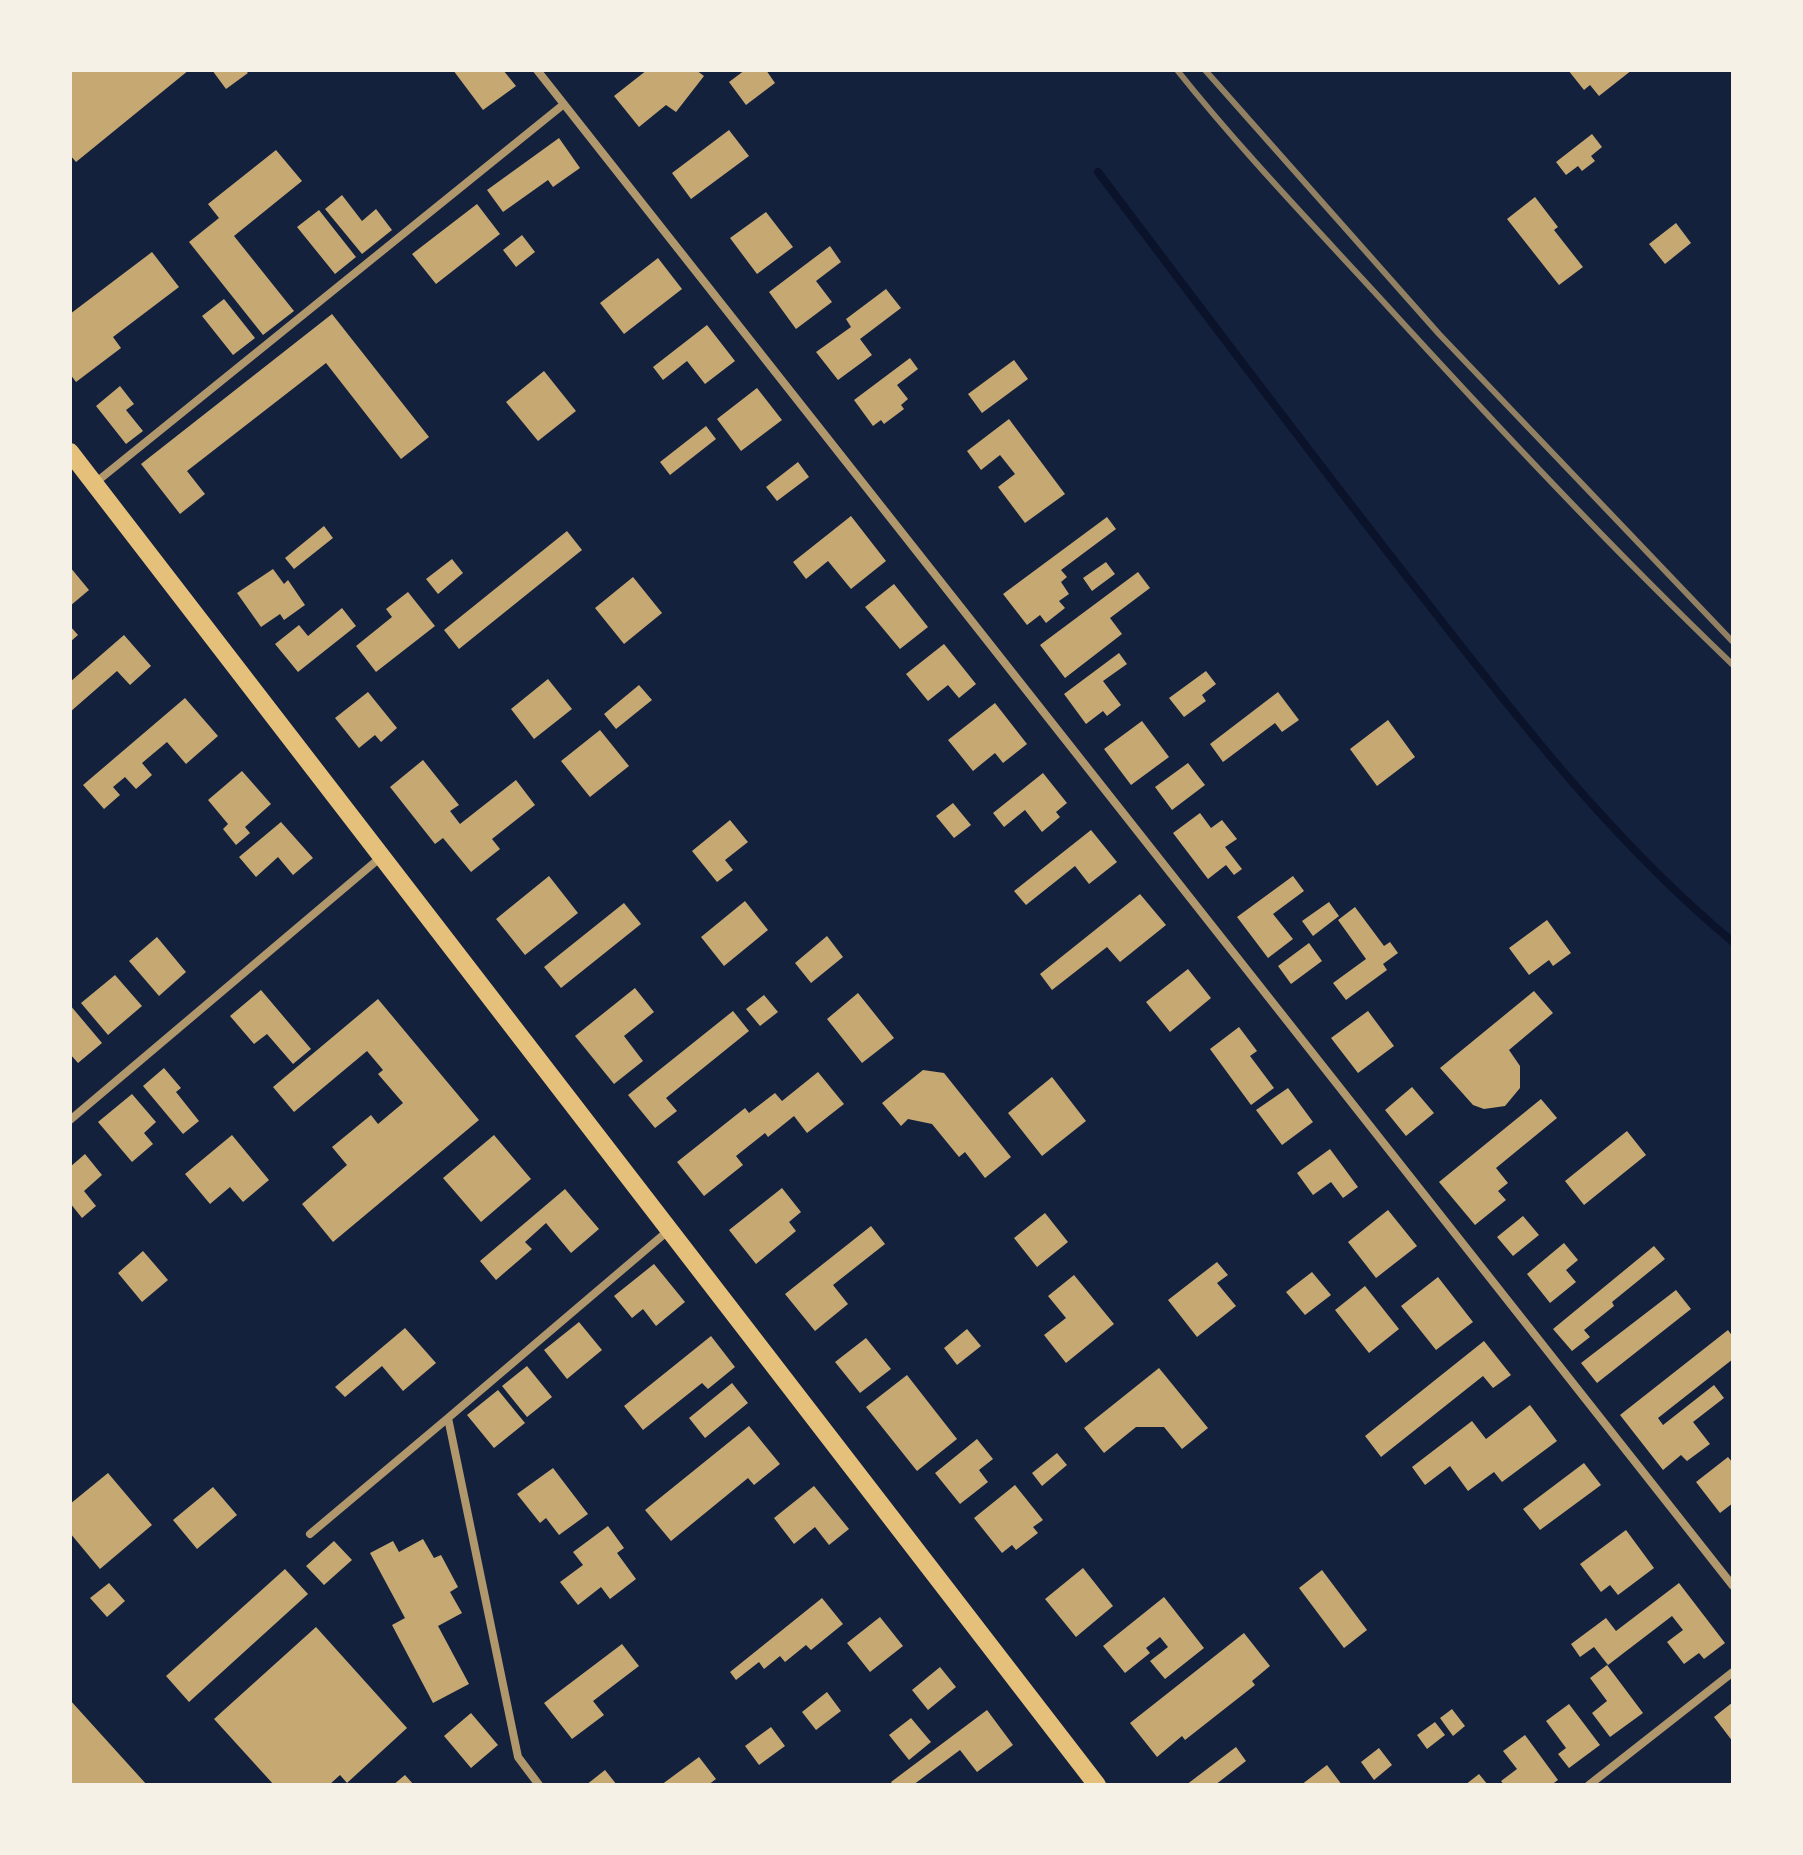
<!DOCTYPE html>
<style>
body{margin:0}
#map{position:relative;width:1803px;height:1855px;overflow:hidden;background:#14213d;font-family:"Public Sans",sans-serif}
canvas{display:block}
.frame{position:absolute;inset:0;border:72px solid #f6f1e7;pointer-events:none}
</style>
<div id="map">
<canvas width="1803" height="1855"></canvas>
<div class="frame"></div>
</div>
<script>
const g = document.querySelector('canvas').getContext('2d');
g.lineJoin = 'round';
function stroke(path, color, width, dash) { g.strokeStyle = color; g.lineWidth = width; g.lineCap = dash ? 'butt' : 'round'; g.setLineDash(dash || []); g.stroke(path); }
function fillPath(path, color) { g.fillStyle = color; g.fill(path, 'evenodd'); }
const stream = new Path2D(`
 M 1098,172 C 1205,314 1312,456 1422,596 C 1517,718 1614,843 1733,942`);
const building = new Path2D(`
 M 70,70 L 189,70 L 76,162 L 70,155 Z
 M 212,70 L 245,70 L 248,73 L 226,89 Z
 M 453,70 L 503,70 L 516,86 L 483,110 Z
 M 647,70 L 696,70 L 704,76 L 676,112 L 666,105 L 639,127 L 614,96 Z
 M 745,70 L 766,70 L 775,83 L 746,105 L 729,82 Z
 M 1568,70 L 1632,70 L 1599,96 L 1590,85 L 1584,90 Z
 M 729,130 L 749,156 L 691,199 L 672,173 Z
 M 1592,134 L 1602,147 L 1591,156 L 1595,161 L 1582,171 L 1578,166 L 1566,175 L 1556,162 Z
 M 559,138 L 580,168 L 553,187 L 548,180 L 503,212 L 487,190 Z
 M 276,150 L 302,181 L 234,236 L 294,311 L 263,335 L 189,242 L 219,218 L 208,204 Z
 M 342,195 L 362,221 L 376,209 L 392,230 L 362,254 L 325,209 Z
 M 1535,197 L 1558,227 L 1554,230 L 1583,267 L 1559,285 L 1507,219 Z
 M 477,204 L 500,234 L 436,284 L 412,254 Z
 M 319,210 L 356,257 L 335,274 L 297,227 Z
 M 766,212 L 793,247 L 757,274 L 730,238 Z
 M 1676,223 L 1691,243 L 1665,264 L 1649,244 Z
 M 522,235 L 535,252 L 516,267 L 503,250 Z
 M 830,246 L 841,262 L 816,281 L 832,302 L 796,329 L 769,292 Z
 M 152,252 L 179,287 L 113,337 L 121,348 L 76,382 L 70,374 L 70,314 Z
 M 658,258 L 682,289 L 624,334 L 600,303 Z
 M 886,289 L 901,308 L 860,339 L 872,355 L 838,380 L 816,352 L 851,327 L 846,319 Z
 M 224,299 L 255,338 L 233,355 L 202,316 Z
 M 332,314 L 429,437 L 401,459 L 326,363 L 187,471 L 205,494 L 180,514 L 141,464 Z
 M 707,325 L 735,361 L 705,384 L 687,361 L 663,380 L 653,367 Z
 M 910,358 L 918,369 L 897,385 L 908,399 L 901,405 L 904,409 L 884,424 L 881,420 L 873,426 L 854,400 Z
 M 1014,360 L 1028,379 L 982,413 L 968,394 Z
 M 544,371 L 576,411 L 538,441 L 506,402 Z
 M 120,386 L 134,404 L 126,410 L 143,431 L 126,444 L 96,406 Z
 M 757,388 L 782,420 L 741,451 L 717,419 Z
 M 1009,419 L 1065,494 L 1025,523 L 998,487 L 1015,474 L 1000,455 L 981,470 L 967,451 Z
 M 706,426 L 716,439 L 670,475 L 660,462 Z
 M 798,462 L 809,477 L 777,501 L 766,487 Z
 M 851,516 L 886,561 L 851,589 L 828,561 L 806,579 L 793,562 Z
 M 1107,517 L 1116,529 L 1061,570 L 1067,577 L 1061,582 L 1069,594 L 1059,601 L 1065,608 L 1046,623 L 1040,615 L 1027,625 L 1003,594 Z
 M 324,526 L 333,538 L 294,569 L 285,558 Z
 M 567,531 L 582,550 L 459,649 L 444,630 Z
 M 452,559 L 463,573 L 438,594 L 426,579 Z
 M 1106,562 L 1115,574 L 1092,591 L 1083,578 Z
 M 70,567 L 89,590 L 70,606 Z
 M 273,569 L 284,584 L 288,580 L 305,605 L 284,620 L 280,614 L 261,627 L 237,593 Z
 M 1138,572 L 1150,588 L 1110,618 L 1122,634 L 1065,678 L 1040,645 Z
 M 633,577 L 662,613 L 624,644 L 595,608 Z
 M 894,584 L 928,627 L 900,649 L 865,607 Z
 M 408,592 L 435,626 L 376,672 L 356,646 L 392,617 L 386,609 Z
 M 342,608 L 356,626 L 298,672 L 275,644 L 299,625 L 308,636 Z
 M 70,626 L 78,635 L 70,642 Z
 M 124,635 L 151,666 L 130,685 L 117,671 L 70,712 L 70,682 Z
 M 944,644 L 976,684 L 959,698 L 948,685 L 928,701 L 906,674 Z
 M 1119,653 L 1127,664 L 1103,681 L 1121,705 L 1107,716 L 1103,711 L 1086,724 L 1064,694 Z
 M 1206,671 L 1216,684 L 1202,695 L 1206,701 L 1184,717 L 1169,698 Z
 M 548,679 L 572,709 L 534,739 L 511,709 Z
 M 639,685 L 652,700 L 616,729 L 604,714 Z
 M 368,692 L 397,728 L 381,742 L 375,735 L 359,748 L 335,718 Z
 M 1278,692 L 1299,720 L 1282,732 L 1275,723 L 1223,762 L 1210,744 Z
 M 185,698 L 218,736 L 186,764 L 167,742 L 142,763 L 152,775 L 136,789 L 125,777 L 113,787 L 120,795 L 104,809 L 83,785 Z
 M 995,703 L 1027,744 L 1003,763 L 995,753 L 973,771 L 948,740 Z
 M 1388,720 L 1415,757 L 1377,786 L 1350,749 Z
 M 1142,721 L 1169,757 L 1131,785 L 1104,749 Z
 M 600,730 L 629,766 L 590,797 L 561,761 Z
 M 423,760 L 459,805 L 450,811 L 460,824 L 516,780 L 535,805 L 492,839 L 500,849 L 471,872 L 443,838 L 435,844 L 390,787 Z
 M 1188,763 L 1205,785 L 1172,810 L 1155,787 Z
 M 242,771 L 271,804 L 245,827 L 250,833 L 236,845 L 223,829 L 228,824 L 208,800 Z
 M 1043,773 L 1067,803 L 1056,812 L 1060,817 L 1042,832 L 1025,810 L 1004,827 L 993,813 Z
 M 953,803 L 971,825 L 954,838 L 936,816 Z
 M 1200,813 L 1211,828 L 1222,820 L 1237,839 L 1225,847 L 1242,869 L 1234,875 L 1226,865 L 1208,879 L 1173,833 Z
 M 730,820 L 748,842 L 725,860 L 733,870 L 717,882 L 692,851 Z
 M 281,822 L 313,858 L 293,875 L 278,857 L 256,877 L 239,857 Z
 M 1091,830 L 1117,862 L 1089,884 L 1075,866 L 1026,905 L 1014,891 Z
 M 549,876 L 578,913 L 525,955 L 496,919 Z
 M 1293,876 L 1304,891 L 1273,914 L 1293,939 L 1268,958 L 1237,917 Z
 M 1140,894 L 1166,925 L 1120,962 L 1107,947 L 1052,990 L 1040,974 Z
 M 745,901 L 768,930 L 724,966 L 701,937 Z
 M 1329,902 L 1339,916 L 1313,936 L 1302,921 Z
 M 624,903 L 641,924 L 561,988 L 544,967 Z
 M 1355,907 L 1384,946 L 1390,942 L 1398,953 L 1383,964 L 1387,970 L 1346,1000 L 1333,983 L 1366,959 L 1338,920 Z
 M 1547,920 L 1571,953 L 1553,966 L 1549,960 L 1529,975 L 1509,948 Z
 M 827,936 L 843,957 L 811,983 L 795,963 Z
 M 157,937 L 186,972 L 159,996 L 129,961 Z
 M 1309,943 L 1322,961 L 1291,984 L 1278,966 Z
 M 1188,969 L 1211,998 L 1170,1032 L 1146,1002 Z
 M 115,975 L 142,1006 L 108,1035 L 81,1003 Z
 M 635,988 L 654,1012 L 624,1036 L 643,1061 L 614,1084 L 575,1036 Z
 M 261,990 L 311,1049 L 293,1064 L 267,1034 L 254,1044 L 230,1016 Z
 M 1534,991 L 1553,1013 L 1509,1050 L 1520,1066 L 1520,1088 L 1505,1106 L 1484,1109 L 1473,1105 L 1440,1068 Z
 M 858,993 L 894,1038 L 862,1063 L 827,1019 Z
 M 764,995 L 778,1012 L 760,1026 L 746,1009 Z
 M 378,999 L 479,1120 L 333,1242 L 302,1204 L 347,1165 L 332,1147 L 371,1115 L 378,1124 L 403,1103 L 378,1074 L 383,1070 L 367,1051 L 294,1112 L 273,1087 Z
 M 70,1005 L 102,1043 L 78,1063 L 70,1054 Z
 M 733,1011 L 749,1031 L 666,1098 L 677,1111 L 655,1128 L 628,1095 Z
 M 1368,1011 L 1394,1046 L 1358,1073 L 1331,1038 Z
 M 1239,1027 L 1257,1051 L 1250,1056 L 1274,1088 L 1251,1105 L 1210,1049 Z
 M 164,1068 L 181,1088 L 176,1092 L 199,1121 L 183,1134 L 143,1086 Z
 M 923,1070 L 944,1073 L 1011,1157 L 985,1178 L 965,1152 L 959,1157 L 932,1124 L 908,1119 L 901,1126 L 882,1103 Z
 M 818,1072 L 844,1104 L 807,1133 L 794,1116 L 768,1137 L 765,1133 L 736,1156 L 743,1165 L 704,1196 L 677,1162 L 745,1108 L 749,1113 L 775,1093 L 782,1101 Z
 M 1052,1077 L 1086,1121 L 1042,1156 L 1008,1113 Z
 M 1412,1087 L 1434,1113 L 1406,1136 L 1385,1110 Z
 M 1288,1088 L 1313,1122 L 1282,1145 L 1256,1110 Z
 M 132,1094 L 156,1122 L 144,1133 L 153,1144 L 132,1162 L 98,1122 Z
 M 1541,1099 L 1557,1118 L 1496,1168 L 1508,1183 L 1498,1191 L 1506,1200 L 1475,1225 L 1439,1182 Z
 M 1627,1131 L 1646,1155 L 1584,1205 L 1565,1181 Z
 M 232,1135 L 269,1180 L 243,1202 L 230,1187 L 210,1204 L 185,1174 Z
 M 494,1135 L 531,1179 L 481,1222 L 443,1178 Z
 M 1330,1149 L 1358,1187 L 1343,1198 L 1331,1182 L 1313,1195 L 1297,1173 Z
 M 85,1154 L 102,1175 L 84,1191 L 96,1206 L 82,1218 L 70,1203 L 70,1167 Z
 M 782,1188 L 801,1212 L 789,1222 L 796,1231 L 756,1264 L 729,1230 Z
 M 565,1189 L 599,1229 L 571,1253 L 546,1223 L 525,1242 L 532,1249 L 496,1280 L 480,1261 Z
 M 1388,1210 L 1417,1246 L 1376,1278 L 1348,1242 Z
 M 1045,1213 L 1068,1242 L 1037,1267 L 1014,1238 Z
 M 1523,1216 L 1539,1235 L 1513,1256 L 1497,1237 Z
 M 871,1226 L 885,1244 L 833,1285 L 848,1304 L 815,1331 L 785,1294 Z
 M 1564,1243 L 1578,1260 L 1566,1270 L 1576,1282 L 1550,1303 L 1527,1274 Z
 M 1654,1246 L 1665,1259 L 1612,1302 L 1614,1306 L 1584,1330 L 1590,1337 L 1572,1351 L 1553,1329 Z
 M 143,1251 L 168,1280 L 142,1302 L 118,1273 Z
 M 1217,1262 L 1228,1275 L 1217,1283 L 1236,1306 L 1197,1337 L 1168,1300 Z
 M 654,1264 L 685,1302 L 656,1326 L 643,1309 L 632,1318 L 614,1296 Z
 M 1312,1272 L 1331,1295 L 1305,1315 L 1286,1292 Z
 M 1074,1275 L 1114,1324 L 1066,1363 L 1044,1335 L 1066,1318 L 1048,1296 Z
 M 1438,1277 L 1473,1322 L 1436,1350 L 1401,1306 Z
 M 1365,1286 L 1399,1329 L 1369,1353 L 1335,1310 Z
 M 1676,1290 L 1691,1309 L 1597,1383 L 1581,1363 Z
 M 579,1322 L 602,1350 L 567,1379 L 544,1350 Z
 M 405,1328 L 436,1363 L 403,1391 L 382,1366 L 345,1397 L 335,1387 Z
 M 967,1329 L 981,1346 L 957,1365 L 944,1348 Z
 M 1728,1330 L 1733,1337 L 1733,1359 L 1658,1418 L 1663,1425 L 1714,1385 L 1724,1398 L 1693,1422 L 1710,1444 L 1687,1461 L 1681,1455 L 1663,1470 L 1620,1415 Z
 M 711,1336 L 735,1367 L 708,1389 L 702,1383 L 643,1430 L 624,1406 Z
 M 866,1338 L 891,1369 L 860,1393 L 835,1362 Z
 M 1484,1341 L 1511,1375 L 1493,1388 L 1483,1376 L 1381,1457 L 1365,1436 Z
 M 527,1366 L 552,1397 L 527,1417 L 502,1386 Z
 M 1159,1368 L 1208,1428 L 1182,1449 L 1164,1427 L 1136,1427 L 1104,1453 L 1084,1428 Z
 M 907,1375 L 957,1439 L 917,1471 L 866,1407 Z
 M 732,1383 L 748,1403 L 705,1438 L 689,1418 Z
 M 498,1390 L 525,1423 L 494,1448 L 467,1415 Z
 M 1530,1405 L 1557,1441 L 1502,1482 L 1494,1472 L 1468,1491 L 1450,1466 L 1425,1485 L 1412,1467 L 1472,1421 L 1486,1439 Z
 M 749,1426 L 780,1464 L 754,1485 L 748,1478 L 671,1541 L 645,1510 Z
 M 977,1439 L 993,1459 L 979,1470 L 988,1482 L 960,1504 L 935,1473 Z
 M 1057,1453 L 1067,1465 L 1042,1486 L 1032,1473 Z
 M 1728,1457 L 1733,1463 L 1733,1503 L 1720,1513 L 1696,1482 Z
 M 1584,1463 L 1601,1485 L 1540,1530 L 1523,1509 Z
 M 553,1468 L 588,1514 L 559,1535 L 546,1518 L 540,1523 L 517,1494 Z
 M 108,1473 L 152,1525 L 100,1569 L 70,1533 L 70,1504 Z
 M 1015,1485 L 1043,1520 L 1033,1527 L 1038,1533 L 1016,1550 L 1012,1545 L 1002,1553 L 974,1518 Z
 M 814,1486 L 849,1529 L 829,1545 L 815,1527 L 794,1544 L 774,1518 Z
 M 213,1487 L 237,1515 L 197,1549 L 173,1520 Z
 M 608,1526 L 624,1548 L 617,1553 L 636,1579 L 610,1599 L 601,1587 L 578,1605 L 560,1582 L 583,1565 L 573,1552 Z
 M 1626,1530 L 1654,1568 L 1618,1595 L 1610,1585 L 1601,1592 L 1580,1564 Z
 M 423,1539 L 434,1558 L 441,1555 L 458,1587 L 450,1592 L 462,1613 L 438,1626 L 469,1684 L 433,1703 L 392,1625 L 405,1618 L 370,1553 L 393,1541 L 399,1552 Z
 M 334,1541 L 352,1560 L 324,1585 L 306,1566 Z
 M 1083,1568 L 1113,1606 L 1076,1637 L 1045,1599 Z
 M 285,1569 L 308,1594 L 189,1702 L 166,1676 Z
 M 1322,1570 L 1367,1630 L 1344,1648 L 1299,1588 Z
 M 109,1583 L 125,1601 L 107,1617 L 90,1598 Z
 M 1679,1583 L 1725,1643 L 1704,1659 L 1699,1653 L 1684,1664 L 1667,1642 L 1683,1630 L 1672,1616 L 1608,1665 L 1594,1647 L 1580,1657 L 1571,1644 L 1606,1618 L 1616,1631 Z
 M 1164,1597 L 1204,1648 L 1165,1679 L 1150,1661 L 1168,1647 L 1160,1637 L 1146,1648 L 1150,1653 L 1125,1673 L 1103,1646 Z
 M 822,1598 L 843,1624 L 811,1650 L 806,1645 L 785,1662 L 780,1656 L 764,1669 L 759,1662 L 736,1680 L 730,1672 Z
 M 880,1617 L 903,1646 L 870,1672 L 847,1643 Z
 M 316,1627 L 407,1728 L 347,1783 L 340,1775 L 329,1785 L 274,1785 L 214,1719 Z
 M 1244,1633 L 1270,1666 L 1252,1681 L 1255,1685 L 1185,1740 L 1182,1736 L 1157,1757 L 1130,1723 Z
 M 622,1644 L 639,1666 L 593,1701 L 604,1715 L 572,1739 L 544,1703 Z
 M 1607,1665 L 1643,1713 L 1610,1737 L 1592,1713 L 1607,1701 L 1590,1678 Z
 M 940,1667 L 956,1687 L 928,1710 L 912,1690 Z
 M 827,1692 L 841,1711 L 816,1730 L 802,1712 Z
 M 70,1700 L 147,1785 L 70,1785 Z
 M 1733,1702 L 1733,1742 L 1714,1717 Z
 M 1569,1704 L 1600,1745 L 1569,1768 L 1558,1754 L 1566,1748 L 1546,1721 Z
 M 1452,1709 L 1465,1726 L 1453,1736 L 1440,1718 Z
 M 987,1710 L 1013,1745 L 977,1772 L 960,1750 L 913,1785 L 893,1785 L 891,1782 Z
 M 471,1713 L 498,1745 L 471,1768 L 444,1736 Z
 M 911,1718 L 931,1742 L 909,1760 L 889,1735 Z
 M 1435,1722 L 1445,1735 L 1427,1749 L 1417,1735 Z
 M 771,1727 L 785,1746 L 759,1765 L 745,1746 Z
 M 1525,1735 L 1558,1780 L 1551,1785 L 1504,1785 L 1501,1781 L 1517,1769 L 1503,1751 Z
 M 1236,1747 L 1246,1761 L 1215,1785 L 1186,1785 Z
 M 1379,1748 L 1392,1765 L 1374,1780 L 1361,1762 Z
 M 699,1757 L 716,1779 L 708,1785 L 661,1785 Z
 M 1327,1765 L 1342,1785 L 1301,1785 Z
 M 605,1770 L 617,1785 L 586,1785 Z
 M 1479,1774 L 1488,1785 L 1465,1785 Z
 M 405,1775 L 414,1785 L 393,1785 Z`);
const minor = new Path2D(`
 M 537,70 L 1733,1586
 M 95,483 L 564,104
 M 70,1120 L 381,857
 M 310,1534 L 448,1418
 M 539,1785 L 518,1757 L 448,1418 L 669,1230
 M 1589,1785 L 1733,1672`);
const primary = new Path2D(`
 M 70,452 L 1097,1785`);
const rail = new Path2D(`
 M 1177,70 C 1240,149 1310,222 1379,297 C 1494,423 1610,547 1733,665
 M 1205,70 L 1439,334 L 1733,642`);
stroke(stream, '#0b132b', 8);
fillPath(building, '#c6a872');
stroke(minor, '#b1986c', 8);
stroke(primary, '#e5c07b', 18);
stroke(rail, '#918062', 6);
</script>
